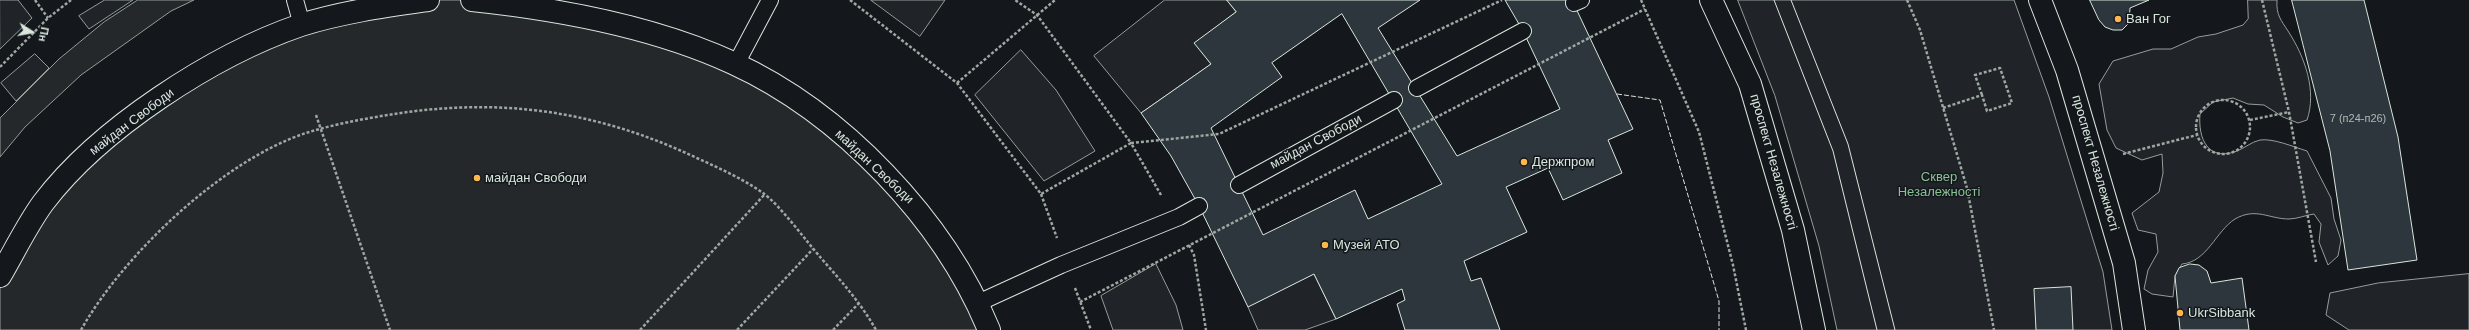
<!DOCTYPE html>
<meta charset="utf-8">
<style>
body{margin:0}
#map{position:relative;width:2469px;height:330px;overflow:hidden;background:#14181c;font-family:Helvetica,sans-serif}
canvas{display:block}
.north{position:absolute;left:12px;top:12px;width:40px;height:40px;-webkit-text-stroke:3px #14181c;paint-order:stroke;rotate:101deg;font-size:11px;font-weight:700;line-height:16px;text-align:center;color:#d8e6dc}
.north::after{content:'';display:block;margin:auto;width:14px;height:18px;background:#d8e6dc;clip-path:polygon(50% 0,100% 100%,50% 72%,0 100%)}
</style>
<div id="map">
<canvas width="2469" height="330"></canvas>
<div class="north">Пн</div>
</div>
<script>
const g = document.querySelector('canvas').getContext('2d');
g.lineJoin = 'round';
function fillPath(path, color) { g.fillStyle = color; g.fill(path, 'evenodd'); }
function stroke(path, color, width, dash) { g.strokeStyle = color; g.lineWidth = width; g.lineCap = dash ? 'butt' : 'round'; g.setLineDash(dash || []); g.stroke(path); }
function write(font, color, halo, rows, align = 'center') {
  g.font = font + ' Helvetica,sans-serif'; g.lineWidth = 3; g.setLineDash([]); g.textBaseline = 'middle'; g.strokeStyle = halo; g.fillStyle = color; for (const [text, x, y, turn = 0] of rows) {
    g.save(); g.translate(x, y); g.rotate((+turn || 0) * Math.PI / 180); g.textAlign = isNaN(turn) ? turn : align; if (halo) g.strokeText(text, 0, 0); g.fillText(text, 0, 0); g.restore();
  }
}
const green = new Path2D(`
 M 0,0 L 18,0 L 32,18 L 0,49 Z
 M 105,0 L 133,0 L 89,29 L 79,16 Z
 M 871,0 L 945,0 L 920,36 Z
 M 1165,0 L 1227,0 L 1236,12 L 1195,43 L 1211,64 L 1141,113 L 1094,56 Z
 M 1738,0 L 2014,0 L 2049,97 L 2103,272 L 2112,330 L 1837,330 L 1819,246 L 1775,96 Z
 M 2248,0 L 2277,0 C 2276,15 2281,20 2288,31 C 2305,57 2317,91 2307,120 L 2298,123 L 2283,117 L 2264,105 L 2248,104 L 2233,98 L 2213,102 L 2200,114 C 2198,139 2208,162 2237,151 C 2245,148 2251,142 2260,140 C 2273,138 2294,147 2307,151 L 2331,198 L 2334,219 L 2341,240 L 2338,256 L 2328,265 L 2319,242 L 2321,224 L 2314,214 C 2306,215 2297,219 2289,219 C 2269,219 2256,207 2235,219 C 2216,231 2207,262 2182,264 L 2175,276 L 2173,297 L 2152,294 L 2144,289 L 2148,270 L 2158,252 L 2156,234 L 2138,230 L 2132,213 L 2159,192 L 2163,173 L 2162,154 L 2142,160 L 2116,148 L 2107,130 L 2099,84 L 2113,61 L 2153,49 L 2171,49 L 2198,37 L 2216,34 L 2243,25 L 2248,19 Z
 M 1021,50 L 1056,90 L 1095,151 L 1044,181 L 975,95 Z
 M 35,54 L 49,68 L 16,101 L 1,83 Z
 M 1156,264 L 1176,305 L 1183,330 L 1113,330 L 1101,296 Z
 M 1314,274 L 1336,319 L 1305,330 L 1258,330 L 1248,307 Z
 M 2469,274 L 2469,330 L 2349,330 L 2326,315 L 2330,293 L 2378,283 Z`);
const parking = new Path2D(`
 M 138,0 L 194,0 L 171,11 L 81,75 L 25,127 L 0,157 L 0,118 L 59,59 L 104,22 Z
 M 428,0 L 472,0 L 629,28 L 807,106 L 916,206 L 989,330 L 0,330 L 0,276 L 89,152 L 277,35 Z`);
const building = new Path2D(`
 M 1227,0 L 1420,0 L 1378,28 L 1457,156 L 1560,109 L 1523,31 L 1505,0 L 1572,0 L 1633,129 L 1608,140 L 1622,173 L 1563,200 L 1548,168 L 1506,187 L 1527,232 L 1464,261 L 1471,281 L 1481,278 L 1500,330 L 1405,330 L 1397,304 L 1405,300 L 1402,289 L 1336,319 L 1314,274 L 1248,307 L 1199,206 L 1171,156 L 1141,113 L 1211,64 L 1194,43 L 1236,12 ZM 1342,14 L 1442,184 L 1368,219 L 1355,190 L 1263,235 L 1211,128 L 1282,77 L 1272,63 Z
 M 2090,0 L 2149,0 L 2130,8 L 2129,23 L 2122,30 L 2113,30 L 2105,27 L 2099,20 Z
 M 2292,0 L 2364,0 L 2398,137 L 2417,260 L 2348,270 L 2330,151 Z
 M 2190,264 L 2199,265 L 2207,271 L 2211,283 L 2242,278 L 2249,330 L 2180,330 L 2175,276 L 2179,268 Z
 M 2071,287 L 2073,330 L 2036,330 L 2034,289 Z`);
const path = new Path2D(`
 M 35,0 L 48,18
 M 850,0 L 957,83 L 1041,194 L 1131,143 L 1037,15 L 1015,0
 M 1641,0 L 1699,132 L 1733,265 L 1746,330
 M 1907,0 L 1920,30 L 1967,188 L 1994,330
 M 2262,0 L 2289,112 L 2316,262
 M 0,67 L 48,18 L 71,0
 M 957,83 L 1055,0
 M2196 127a27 27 0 1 1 54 0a27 27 0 1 1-54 0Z
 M 1943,108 L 1982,95 L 1987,111 L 2012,103 L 2000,68 L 1975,75 L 1982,95
 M 316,115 L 390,330
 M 2250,120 L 2289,112
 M 2123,154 L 2197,135
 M 1041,194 L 1057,238
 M 1161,195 L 1131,143 L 1219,134 L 1502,0
 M 1189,245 L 1194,255 L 1206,330
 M 1075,288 L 1091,330
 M 1080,302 L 1645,9
 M 81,330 C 123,255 223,160 306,133 C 328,126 352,121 376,117 C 492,96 592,108 699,159 C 721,169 743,179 763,193 C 780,205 806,241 821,258 C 841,281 861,303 876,330
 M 640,330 L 765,194
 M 737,330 L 813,249
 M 833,330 L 860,302`);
const service = new Path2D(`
 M 295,0 L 302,25
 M 1574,3 L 1581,0
 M 736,64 L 770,0
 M 1417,88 L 1523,31
 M 1239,185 L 1394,100
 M 978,303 L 1061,265 L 1179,217 L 1199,206`);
const secondary = new Path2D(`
 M 472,0 C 558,9 655,27 733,63 C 842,113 944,220 989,330
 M 0,276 C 14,252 27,225 43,203 C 99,129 213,55 301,25 C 342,12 386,6 428,0`);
const primary = new Path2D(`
 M 1711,0 L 1750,84 L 1793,230 L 1814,330
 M 2040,0 L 2067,70 L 2124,263 L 2134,330`);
const tram = new Path2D(`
 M 1774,0 L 1833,151 L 1877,330
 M 1791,0 L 1848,144 L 1895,330`);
const fence = new Path2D(`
 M 1617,94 L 1660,100 L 1719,301 L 1719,330`);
const markers = [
 [2118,19,4,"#ffb74d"],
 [1524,162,4,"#ffb74d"],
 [477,178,4,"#ffb74d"],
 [1325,245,4,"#ffb74d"],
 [2180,313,4,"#ffb74d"]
];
const numberNames = [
 ["7 (п24-п26)",2358,119]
];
const poiNames = [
 ["Ван Гог",2126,19],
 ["Держпром",1532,162],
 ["майдан Свободи",485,178],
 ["Музей АТО",1333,245],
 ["UkrSibbank",2188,313]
];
const streetNames = [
 ["майдан Свободи",132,122,-37],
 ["майдан Свободи",1316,142,-28],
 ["проспект Незалежності",1773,162,74],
 ["проспект Незалежності",2095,163,74],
 ["майдан Свободи",874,167,43]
];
const parkNames = [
 ["Сквер",1939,177],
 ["Незалежності",1939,192]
];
fillPath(green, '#202428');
stroke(green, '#939e99', 1);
fillPath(parking, '#24282b');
stroke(parking, '#939e99', 1);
fillPath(building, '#2c363c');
stroke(building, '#d8e6dc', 1);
stroke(service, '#d8e6dc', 18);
stroke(secondary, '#d8e6dc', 24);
stroke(primary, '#d8e6dc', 24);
stroke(path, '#9da8a2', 2.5, [3, 2]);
stroke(service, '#14181c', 16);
stroke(secondary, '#14181c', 22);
stroke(primary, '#14181c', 22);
stroke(tram, '#d8e6dc', 1);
stroke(fence, '#d8e6dc', 1, [5, 2]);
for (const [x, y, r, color] of markers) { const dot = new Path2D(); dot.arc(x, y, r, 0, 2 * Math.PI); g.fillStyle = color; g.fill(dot); stroke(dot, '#14181c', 1.5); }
write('11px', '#adbab4', null, numberNames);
write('13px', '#d8e6dc', '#14181c', poiNames, 'left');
write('13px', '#d8e6dc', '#14181c', streetNames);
write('13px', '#8ac095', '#14181c', parkNames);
</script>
